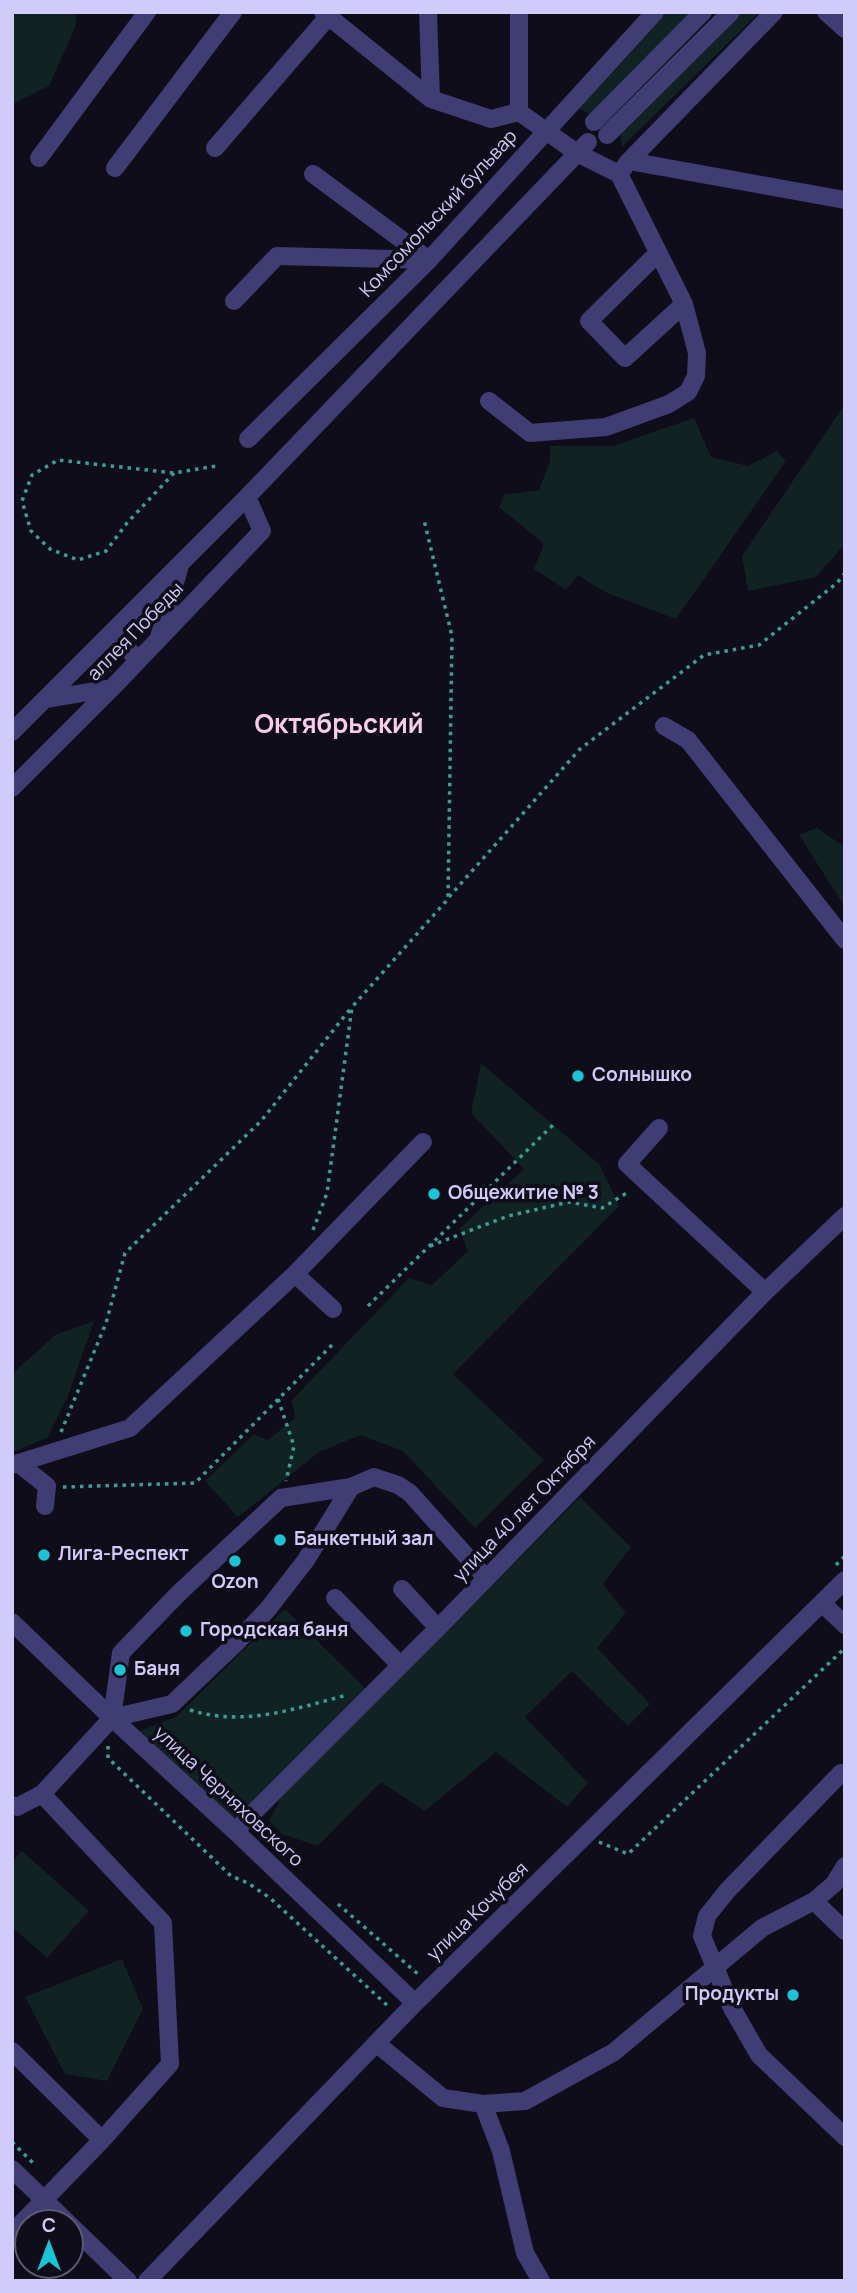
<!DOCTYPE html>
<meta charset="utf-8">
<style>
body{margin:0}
#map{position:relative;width:857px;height:2293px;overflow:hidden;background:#0f0d19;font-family:Manrope,sans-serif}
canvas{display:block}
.frame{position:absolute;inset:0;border:14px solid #d0cbf8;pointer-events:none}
.north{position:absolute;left:14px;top:2209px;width:70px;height:70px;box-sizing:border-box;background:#0f0d19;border:2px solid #5c5972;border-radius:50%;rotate:0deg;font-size:19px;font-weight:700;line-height:28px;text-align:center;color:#d0cbf8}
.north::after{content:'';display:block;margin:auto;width:24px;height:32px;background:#1bc3d5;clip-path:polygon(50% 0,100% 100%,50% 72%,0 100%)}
</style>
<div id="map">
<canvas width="857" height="2293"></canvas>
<div class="frame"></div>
<div class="north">С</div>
</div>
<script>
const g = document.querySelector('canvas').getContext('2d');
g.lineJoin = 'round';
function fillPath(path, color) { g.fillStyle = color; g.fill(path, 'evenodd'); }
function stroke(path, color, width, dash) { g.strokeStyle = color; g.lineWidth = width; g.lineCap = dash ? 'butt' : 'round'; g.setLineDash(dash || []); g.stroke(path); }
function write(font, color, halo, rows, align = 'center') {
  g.font = font + ' Manrope,sans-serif'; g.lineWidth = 7; g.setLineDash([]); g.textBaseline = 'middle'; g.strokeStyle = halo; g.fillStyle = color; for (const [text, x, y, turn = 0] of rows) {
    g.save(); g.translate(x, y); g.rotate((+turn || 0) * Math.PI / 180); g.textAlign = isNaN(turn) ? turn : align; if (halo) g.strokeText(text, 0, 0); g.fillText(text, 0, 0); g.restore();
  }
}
const green = new Path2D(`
 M 12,12 L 77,12 L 75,28 L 49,86 L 13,104 L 12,107 Z
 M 667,12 L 695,12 L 589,114 L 574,106 Z
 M 737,12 L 760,12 L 622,147 L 620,129 Z
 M 845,404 L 845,544 L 816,577 L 748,591 L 742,556 Z
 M 694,418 L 711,457 L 748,466 L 777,451 L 786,461 L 676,619 L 605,592 L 578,575 L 566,590 L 534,569 L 544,544 L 499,507 L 504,495 L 539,490 L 550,461 L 550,446 L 613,446 Z
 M 817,828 L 845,847 L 845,907 L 799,835 Z
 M 481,1063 L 600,1165 L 619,1206 L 453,1374 L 544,1460 L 475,1528 L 403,1451 L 360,1435 L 319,1452 L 238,1517 L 205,1481 L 254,1434 L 268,1440 L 295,1418 L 292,1400 L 409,1278 L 432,1285 L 468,1251 L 459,1229 L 524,1169 L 471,1113 Z
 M 94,1321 L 68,1396 L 47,1438 L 12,1453 L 12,1374 L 55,1335 Z
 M 580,1497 L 631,1547 L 603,1584 L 626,1613 L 597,1648 L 650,1704 L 628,1726 L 572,1671 L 525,1717 L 588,1783 L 567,1807 L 496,1752 L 425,1811 L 381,1782 L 318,1846 L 282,1834 L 269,1821 L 281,1797 Z
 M 285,1609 L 368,1691 L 246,1815 L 229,1818 L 140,1731 L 176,1717 Z
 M 22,1851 L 89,1911 L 47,1958 L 12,1927 L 12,1862 Z
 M 122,1959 L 143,2009 L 107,2081 L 65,2074 L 25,1997 Z`);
const path = new Path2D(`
 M 174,473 L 127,523 L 106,551 L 78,560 L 50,549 L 31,531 L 22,501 L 32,475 L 58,460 L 174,473 L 216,466
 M 449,897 L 580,749 L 704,655 L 759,645 L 837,583 L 845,573
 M 313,1230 L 327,1193 L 352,1007 L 448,899 L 452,636 L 424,520
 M 430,1246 L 508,1216 L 569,1202 L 602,1208 L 630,1191
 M 368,1306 L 554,1124
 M 278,1399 L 294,1446 L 286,1481
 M 61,1432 L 106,1323 L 125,1253 L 261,1121 L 351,1008
 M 63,1487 L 195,1483 L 332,1345
 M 836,1565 L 845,1556
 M 190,1710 C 244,1727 294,1709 347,1695
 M 108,1746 L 108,1758 L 231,1876 L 248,1883 L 270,1898 L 388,2006
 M 599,1842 L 628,1854 L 845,1648
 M 338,1904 L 419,1975
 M 12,2142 L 33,2163`);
const minor = new Path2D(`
 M 323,12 L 431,99 L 491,119 L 519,112
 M 428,12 L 431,99
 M 519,12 L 519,112 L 577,153 L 619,174 L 629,161 L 845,200
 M 826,12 L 845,29
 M 594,122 L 703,12
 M 607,135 L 731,12
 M 215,148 L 328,17
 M 39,158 L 147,12
 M 629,161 L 774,12
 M 115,168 L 233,12
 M 313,174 L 429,260
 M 657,254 L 589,321 L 625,358 L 684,304
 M 234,301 L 277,256 L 429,260
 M 489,401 L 530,433 L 606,427 L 669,404 L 688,392 L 696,376 L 697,353 L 684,304 L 619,174
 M 248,439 L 429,260 L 655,12
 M 112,635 L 138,659
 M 159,637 L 179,569
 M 47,699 L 112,688
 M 664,726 L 688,740 L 845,940
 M 12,732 L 247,497 L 588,142
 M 12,788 L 112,688 L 262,531 L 247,497
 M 659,1128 L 627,1164 L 765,1292
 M 295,1274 L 333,1309
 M 18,1463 L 47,1486 L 45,1506
 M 12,1465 L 130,1428 L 295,1274 L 423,1142
 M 402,1589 L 438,1628
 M 335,1598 L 400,1665
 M 822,1603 L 845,1625
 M 12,1622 L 112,1718 L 235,1831 L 415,2003
 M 112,1718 L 121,1653 L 179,1593 L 281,1498 L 351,1487
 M 841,1773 L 727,1891 L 707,1916 L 702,1936 L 732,2008 L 759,2055 L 845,2137
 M 12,1805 L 17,1807 L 42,1794 L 112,1718 L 172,1704 L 236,1643 L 268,1609 L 306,1560 L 351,1487 L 374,1477 L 398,1485 L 410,1493 L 486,1578
 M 235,1831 L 438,1628 L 765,1292 L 845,1216
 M 814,1901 L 834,1884 L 845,1866
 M 376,2043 L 443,2098 L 483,2104 L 525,2101 L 614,2052 L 762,1928 L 814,1901 L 845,1931
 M 12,2051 L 102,2140 L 170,2064 L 163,1923 L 42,1794
 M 483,2104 L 501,2151 L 525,2253 L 541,2281
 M 12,2169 L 68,2223
 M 70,2225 L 128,2281
 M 12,2233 L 102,2140
 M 147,2281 L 415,2003 L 845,1580`);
const markers = [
 [578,1076,7,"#1bc3d5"],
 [434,1194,7,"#1bc3d5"],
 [280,1540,7,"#1bc3d5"],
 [44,1555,7,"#1bc3d5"],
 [235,1561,7,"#1bc3d5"],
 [186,1631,7,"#1bc3d5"],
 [120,1670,7,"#1bc3d5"],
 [793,1995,7,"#1bc3d5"]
];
const streetNames = [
 ["Комсомольский бульвар",439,214,-47],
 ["аллея Победы",136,632,-46],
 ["улица 40 лет Октября",525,1509,-46],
 ["улица Черняховского",228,1797,43],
 ["улица Кочубея",478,1912,-44]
];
const poiNames = [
 ["Солнышко",592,1076],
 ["Общежитие № 3",448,1194],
 ["Банкетный зал",294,1540],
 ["Лига-Респект",58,1555],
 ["Ozon",235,1583,"center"],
 ["Городская баня",200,1631],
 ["Баня",134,1670],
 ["Продукты",779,1995,"right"]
];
const districtNames = [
 ["Октябрьский",339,726]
];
fillPath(green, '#102222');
stroke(path, '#3a9e97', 3.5, [3.5, 5]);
stroke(minor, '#3f3d73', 18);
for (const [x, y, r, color] of markers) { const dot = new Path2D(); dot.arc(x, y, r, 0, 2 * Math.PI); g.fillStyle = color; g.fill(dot); stroke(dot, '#0f0d19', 2.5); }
write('19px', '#d0cbf8', '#0f0d19', streetNames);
write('bold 19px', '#d0cbf8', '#0f0d19', poiNames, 'left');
write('bold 26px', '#f9cde9', '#0f0d19', districtNames);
</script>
